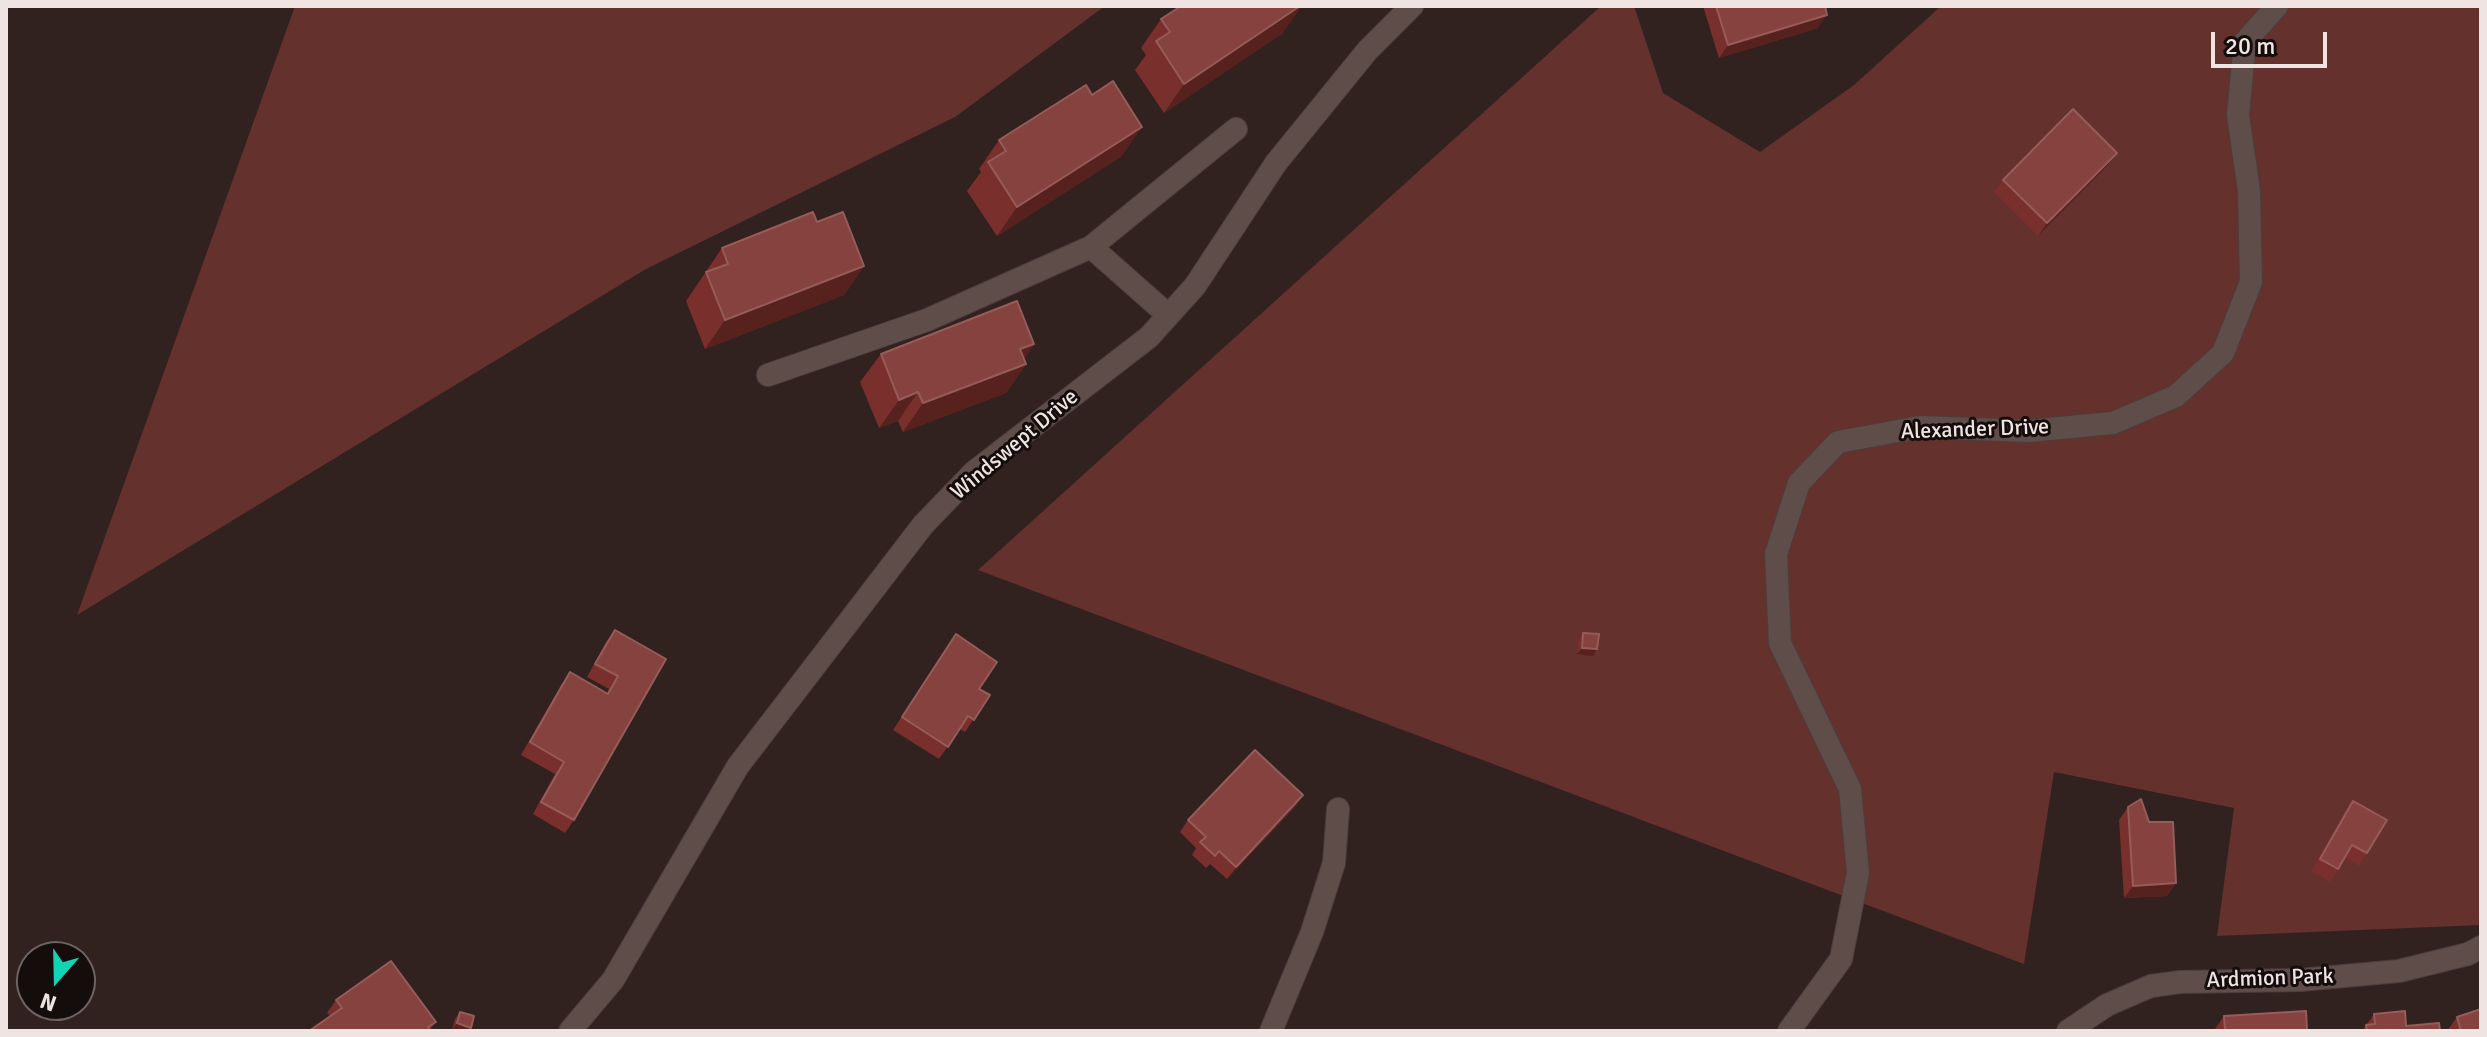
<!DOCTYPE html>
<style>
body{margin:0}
#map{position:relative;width:2487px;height:1037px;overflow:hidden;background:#31211f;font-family:Signika,sans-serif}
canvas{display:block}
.frame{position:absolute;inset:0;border:8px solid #efe4e2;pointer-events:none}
.north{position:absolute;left:16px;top:941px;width:80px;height:80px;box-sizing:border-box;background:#140d0c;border:2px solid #6c6362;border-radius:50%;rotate:200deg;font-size:22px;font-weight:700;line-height:32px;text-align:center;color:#efe4e2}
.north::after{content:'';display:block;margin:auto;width:28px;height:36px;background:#10d5b4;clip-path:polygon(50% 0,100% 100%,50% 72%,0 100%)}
.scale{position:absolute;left:2211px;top:32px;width:116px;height:36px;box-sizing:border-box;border:4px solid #efe4e2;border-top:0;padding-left:10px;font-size:24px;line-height:28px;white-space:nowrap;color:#efe4e2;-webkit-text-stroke:6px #140d0c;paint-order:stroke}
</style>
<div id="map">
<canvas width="2487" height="1037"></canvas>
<div class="frame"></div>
<div class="north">N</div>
<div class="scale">20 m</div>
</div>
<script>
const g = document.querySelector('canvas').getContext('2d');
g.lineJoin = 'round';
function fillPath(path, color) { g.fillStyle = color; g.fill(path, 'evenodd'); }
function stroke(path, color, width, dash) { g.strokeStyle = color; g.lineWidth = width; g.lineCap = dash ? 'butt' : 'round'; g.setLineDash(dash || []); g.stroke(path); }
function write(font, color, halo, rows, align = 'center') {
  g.font = font + ' Signika,sans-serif'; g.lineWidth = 6; g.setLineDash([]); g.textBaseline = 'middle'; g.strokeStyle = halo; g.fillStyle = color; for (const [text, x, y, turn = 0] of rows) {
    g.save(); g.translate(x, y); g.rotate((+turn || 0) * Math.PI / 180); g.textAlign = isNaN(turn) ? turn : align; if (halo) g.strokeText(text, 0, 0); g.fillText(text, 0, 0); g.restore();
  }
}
const green = new Path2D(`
 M 295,6 L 1105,6 L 955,117 L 646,269 L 77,615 Z
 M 1601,6 L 1634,6 L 1663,93 L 1760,152 L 1854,85 L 1941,6 L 2481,6 L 2481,925 L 2217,936 L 2234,808 L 2054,772 L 2024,964 L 978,570 Z`);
const service = new Path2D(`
 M 1091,247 L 1168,315
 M 768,375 L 927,320 L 1091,247 L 1236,129
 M 1271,1031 L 1312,932 L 1334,863 L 1338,809`);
const minor = new Path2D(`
 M 570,1031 L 613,980 L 738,766 L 923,525 L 974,472 L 1149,337 L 1195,286 L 1276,163 L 1367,51 L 1412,6
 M 1789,1031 L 1841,959 L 1858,873 L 1850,789 L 1780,643 L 1776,554 L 1799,483 L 1838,442 L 1920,427 L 2028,431 L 2113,423 L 2176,396 L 2223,353 L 2251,282 L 2249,191 L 2238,115 L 2245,42 L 2277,6
 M 2068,1031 L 2107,1005 L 2151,986 L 2180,982 L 2300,980 L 2399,971 L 2468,954 L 2481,947`);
const wall = new Path2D(`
 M 1703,6 L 1825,6 L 1818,28 L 1719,58 Z
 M 1161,19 L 1283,33 L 1164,113 L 1135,70 L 1146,55 L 1141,48 Z
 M 999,140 L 1122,156 L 997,236 L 967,191 L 981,172 L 979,169 Z
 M 2117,153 L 2108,165 L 2038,236 L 1994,192 L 2003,180 Z
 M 817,222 L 864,266 L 844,295 L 705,349 L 686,301 L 722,248 Z
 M 1034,344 L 1024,359 L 1026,364 L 1006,393 L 903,432 L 898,421 L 879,428 L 860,382 L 881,354 Z
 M 615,630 L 666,659 L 574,820 L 565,833 L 533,814 L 555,774 L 521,755 L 561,685 L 570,672 L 607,693 L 609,689 L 587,677 L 606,642 Z
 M 1583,633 L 1593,656 L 1577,654 L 1578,640 Z
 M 947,647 L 979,689 L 990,695 L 965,732 L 960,729 L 939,759 L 893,730 Z
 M 1303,795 L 1294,808 L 1227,879 L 1210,864 L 1206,868 L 1192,855 L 1196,848 L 1180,832 L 1188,820 Z
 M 2353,801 L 2367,853 L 2359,866 L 2345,858 L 2330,882 L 2311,871 L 2344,813 Z
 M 2128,807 L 2176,883 L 2167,896 L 2124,898 L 2119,820 Z
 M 336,1000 L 436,1022 L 430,1030 L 330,1016 L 327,1013 Z
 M 460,1012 L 471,1028 L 468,1031 L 452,1030 L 455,1019 Z
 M 2374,1014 L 2406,1026 L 2440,1031 L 2362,1031 Z
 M 2224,1016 L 2307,1031 L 2215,1031 L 2215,1029 Z
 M 2457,1017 L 2481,1031 L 2447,1031 Z`);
const shadedWall = new Path2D(`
 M 1300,6 L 1302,6 L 1283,33 L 1164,113 L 1184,84 Z
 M 1827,15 L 1818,28 L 1719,58 L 1728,45 Z
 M 1142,127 L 1122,156 L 997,236 L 1017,207 Z
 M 2117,153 L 2108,165 L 2038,236 L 2047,223 Z
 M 864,266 L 844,295 L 705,349 L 725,320 Z
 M 1034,344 L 1018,367 L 1026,364 L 1006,393 L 903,432 L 923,403 L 1020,349 Z
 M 918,392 L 898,421 L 879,428 L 899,400 Z
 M 1582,648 L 1597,649 L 1593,656 L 1577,654 Z
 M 1303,795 L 1294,808 L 1227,879 L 1236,867 Z
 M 2176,883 L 2167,896 L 2124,898 L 2133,886 Z
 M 457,1023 L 471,1028 L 468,1031 L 452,1030 Z`);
const building = new Path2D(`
 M 1181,6 L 1300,6 L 1184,84 L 1156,41 L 1170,32 L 1161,19 Z
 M 1716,6 L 1825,6 L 1827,15 L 1728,45 Z
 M 1113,81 L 1142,127 L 1017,207 L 988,162 L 1006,151 L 999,140 L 1086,85 L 1092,95 Z
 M 2073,109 L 2117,153 L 2047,223 L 2003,180 Z
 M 813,212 L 817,222 L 843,212 L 864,266 L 725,320 L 706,272 L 728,264 L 722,248 Z
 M 1017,301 L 1034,344 L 1020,349 L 1026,364 L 923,403 L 918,392 L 899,400 L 881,354 Z
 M 615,630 L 666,659 L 574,820 L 541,802 L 564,762 L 530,742 L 570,672 L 608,694 L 618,676 L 595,664 Z
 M 1583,633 L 1599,634 L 1597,649 L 1582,648 Z
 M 956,634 L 997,662 L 979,689 L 990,695 L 974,720 L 968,716 L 948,747 L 902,717 Z
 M 1255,750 L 1303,795 L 1236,867 L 1219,851 L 1215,856 L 1200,842 L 1206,837 L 1188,820 Z
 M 2141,799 L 2149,822 L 2173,822 L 2176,883 L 2133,886 L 2128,807 Z
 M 2353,801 L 2387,820 L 2367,853 L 2352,845 L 2338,869 L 2320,859 Z
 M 391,961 L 436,1022 L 428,1027 L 431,1031 L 309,1031 L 342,1008 L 336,1000 Z
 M 2481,1009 L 2481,1031 L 2461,1031 L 2457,1017 Z
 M 2306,1011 L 2307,1031 L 2225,1031 L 2224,1016 Z
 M 2405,1011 L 2406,1026 L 2439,1023 L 2440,1031 L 2367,1031 L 2366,1025 L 2375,1024 L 2374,1014 Z
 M 460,1012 L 474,1016 L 471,1028 L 457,1023 Z`);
const streetNames = [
 ["Alexander Drive",1975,430,-2],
 ["Windswept Drive",1015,445,-40],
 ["Ardmion Park",2270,979,-2]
];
fillPath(green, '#65312d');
stroke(service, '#4c3e3d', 24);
stroke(minor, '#4c3e3d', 24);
stroke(service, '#5f4d4a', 22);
stroke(minor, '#5f4d4a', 22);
fillPath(wall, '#792f2c');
fillPath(shadedWall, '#57211e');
fillPath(building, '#86423f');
stroke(building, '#965c59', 2);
write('22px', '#efe4e2', '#140d0c', streetNames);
</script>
